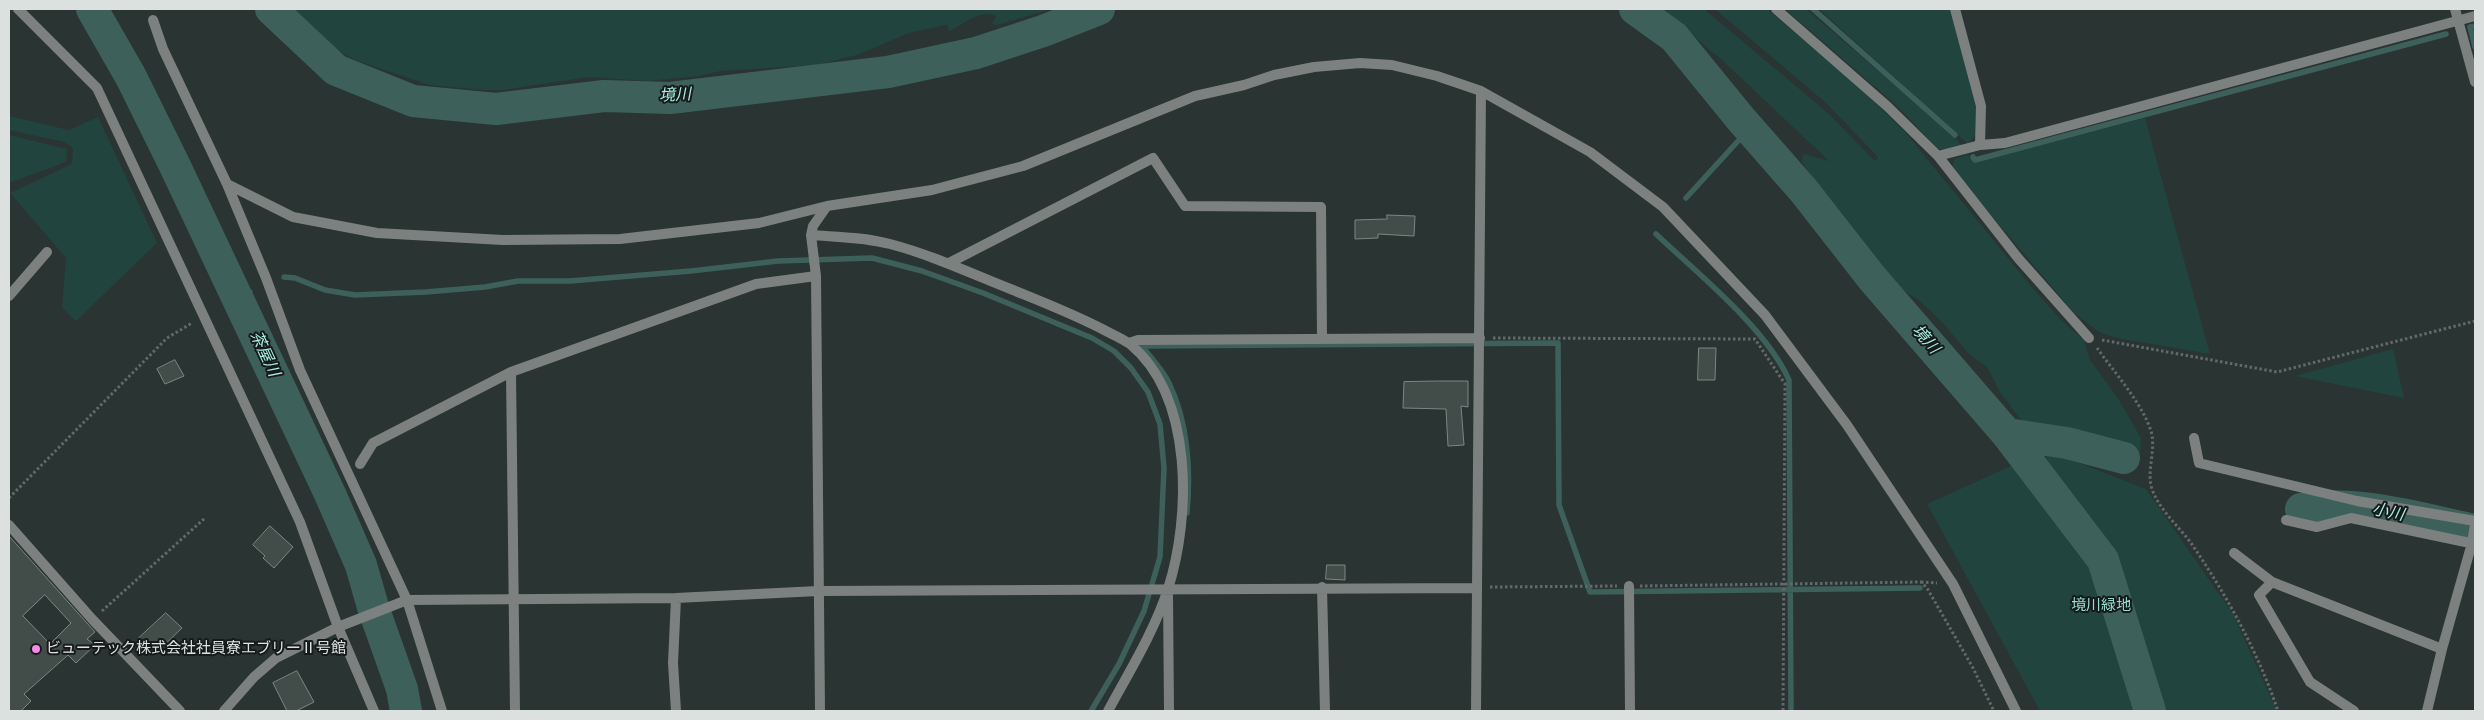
<!DOCTYPE html>
<meta charset="utf-8">
<style>
body{margin:0}
#map{position:relative;width:2484px;height:720px;overflow:hidden;background:#2a3432;font-family:Poppins,sans-serif}
canvas{display:block}
.frame{position:absolute;inset:0;border:10px solid #dce1e0;pointer-events:none}
</style>
<div id="map">
<canvas width="2484" height="720"></canvas>
<div class="frame"></div>
</div>
<script>
const g = document.querySelector('canvas').getContext('2d');
g.lineJoin = 'round';
function fillPath(path, color) { g.fillStyle = color; g.fill(path, 'evenodd'); }
function stroke(path, color, width, dash) { g.strokeStyle = color; g.lineWidth = width; g.lineCap = dash ? 'butt' : 'round'; g.setLineDash(dash || []); g.stroke(path); }
function write(font, color, halo, rows, align = 'center') {
  g.font = font + ' Poppins,"Noto Sans JP",sans-serif'; g.lineWidth = 4; g.setLineDash([]); g.textBaseline = 'middle'; g.strokeStyle = halo; g.fillStyle = color; for (const [text, x, y, turn = 0] of rows) {
    g.save(); g.translate(x, y); g.rotate((+turn || 0) * Math.PI / 180); g.textAlign = isNaN(turn) ? turn : align; if (halo) g.strokeText(text, 0, 0); g.fillText(text, 0, 0); g.restore();
  }
}
const green = new Path2D(`
 M 293,9 L 1052,9 L 997,25 L 992,24 L 996,16 C 981,9 963,24 950,31 L 948,30 L 948,25 L 945,25 L 909,33 L 857,55 L 816,65 L 721,71 L 699,76 L 648,81 L 589,77 L 503,90 L 482,90 L 430,85 L 358,61 L 342,53 L 319,37 Z
 M 1661,9 L 1704,9 L 1828,113 L 1875,161 L 1878,157 L 1826,103 L 1715,9 L 1767,9 L 1857,85 L 1906,133 L 2030,285 L 2061,320 L 2084,340 L 2090,360 L 2119,400 L 2141,438 L 2140,456 L 2133,455 L 2127,449 L 2029,431 L 2000,392 L 1987,367 L 1970,355 L 1942,322 L 1919,300 L 1882,277 L 1802,162 L 1803,154 L 1829,161 L 1723,61 Z
 M 1785,9 L 1806,9 L 1954,136 L 1962,146 L 1949,150 L 1938,149 L 1895,104 Z
 M 1819,9 L 1951,9 L 1978,108 L 1976,134 L 1968,144 Z
 M 9,116 L 69,130 L 98,117 L 157,243 L 76,321 L 62,307 L 66,258 L 10,193 L 72,164 L 73,148 L 64,142 L 9,130 Z
 M 2145,118 L 2210,354 L 2117,338 L 2099,332 L 2074,313 L 1952,169 L 1954,159 L 1968,155 L 1974,162 Z
 M 9,135 L 67,149 L 66,162 L 9,183 Z
 M 2393,349 L 2404,398 L 2295,376 Z
 M 2046,450 L 2146,489 L 2233,614 L 2277,711 L 2040,711 L 1927,504 Z`);
const stream = new Path2D(`
 M 1813,9 L 1955,135
 M 2475,26 L 2470,27 L 2475,47
 M 1973,157 L 1975,160 L 2446,34
 M 1686,198 L 1749,129
 M 1656,234 C 1697,273 1766,328 1789,380 L 1791,711
 M 284,277 L 295,278 L 325,290 L 355,295 L 426,292 L 485,287 L 518,281 L 570,281 L 691,271 L 778,261 L 872,258 L 922,271 L 983,293 L 1092,338 L 1114,351 L 1131,368 L 1148,392 L 1160,424 L 1164,468 L 1160,557 L 1144,611 L 1119,664 L 1091,711
 M 237,298 L 250,292
 M 1187,513 C 1191,471 1188,422 1169,383 C 1163,370 1151,358 1142,346 L 1558,343 L 1559,505 L 1590,592 L 1920,588`);
const river = new Path2D(`
 M 92,9 L 131,77 L 174,164 L 330,494 L 361,565 L 373,607 L 402,689 L 406,711
 M 271,9 L 336,70 L 413,101 L 496,109 L 604,96 L 670,98 L 888,72 L 976,53 L 1043,31 L 1099,9
 M 1635,9 L 1674,37 L 1740,118 L 1804,191 L 1872,278 L 2007,434 L 2103,560 L 2150,711
 M 2007,434 L 2067,443 L 2124,458
 M 2301,509 C 2355,499 2422,519 2475,530`);
const building = new Path2D(`
 M 1387,215 L 1415,216 L 1414,236 L 1378,234 L 1378,238 L 1355,239 L 1355,220 L 1387,219 Z
 M 1699,348 L 1716,348 L 1715,380 L 1698,380 Z
 M 175,360 L 184,376 L 165,384 L 157,369 Z
 M 1439,381 L 1468,381 L 1468,407 L 1461,406 L 1464,445 L 1448,446 L 1446,409 L 1403,408 L 1404,382 Z
 M 270,526 L 293,547 L 274,568 L 263,558 L 265,556 L 253,545 Z
 M 9,536 L 95,632 L 87,639 L 95,645 L 76,663 L 68,655 L 24,694 L 31,701 L 21,711 L 9,711 ZM 45,595 L 71,623 L 50,644 L 23,616 Z
 M 1327,565 L 1345,565 L 1345,580 L 1326,579 Z
 M 166,613 L 182,628 L 155,654 L 139,638 Z
 M 297,671 L 314,702 L 296,711 L 287,711 L 273,683 Z`);
const path = new Path2D(`
 M 1493,338 L 1755,339 L 1785,384 L 1783,711
 M 2102,340 L 2277,372 L 2475,321
 M 2097,348 C 2114,372 2142,403 2151,431 C 2157,452 2144,474 2154,494 C 2162,512 2179,527 2191,543 C 2226,594 2258,652 2278,711
 M 9,498 L 167,338 L 192,323
 M 1921,582 L 1937,583
 M 1640,586 L 1921,582 L 1927,588 L 1973,668 L 1994,711
 M 1490,587 L 1617,586
 M 102,611 L 205,518`);
const minor = new Path2D(`
 M 18,9 L 97,88 L 300,522 L 338,627 L 374,711
 M 1776,9 L 1887,106 L 1938,156 L 2018,258 L 2089,338
 M 1955,9 L 1981,106 L 1980,145
 M 2455,9 L 2475,82
 M 153,20 L 163,49 L 227,184 L 266,278 L 300,370 L 407,600 L 442,711
 M 1938,156 L 1980,145 L 2005,143 L 2475,16
 M 227,184 L 293,217 L 377,233 L 503,240 L 620,239 L 759,223 L 827,206
 M 811,235 C 837,237 864,237 890,244 C 932,255 972,274 1013,290 C 1045,303 1076,315 1106,331 C 1114,335 1123,339 1130,344 C 1194,397 1191,517 1168,589 C 1154,632 1129,672 1108,711
 M 949,263 L 1153,158 L 1185,206 L 1321,207 L 1322,339
 M 9,296 L 47,252
 M 1129,343 L 1138,340 L 1480,338
 M 511,372 L 515,711
 M 2194,438 L 2199,463 L 2357,501 L 2475,521
 M 360,464 L 373,443 L 511,372 L 756,284 L 816,276
 M 2286,520 L 2317,527 L 2351,518 L 2475,544
 M 9,525 L 92,619 L 180,711
 M 2234,553 L 2272,582 L 2442,649 L 2427,711
 M 2272,582 L 2259,595 L 2310,682 L 2354,711
 M 1629,586 L 1630,711
 M 1322,587 L 1325,711
 M 1168,595 L 1169,711
 M 676,598 L 673,663 L 676,711
 M 2442,649 L 2472,543 L 2475,525
 M 224,711 L 254,677 L 276,658 L 338,627 L 407,600 L 676,598 L 818,591 L 1476,588
 M 820,711 L 816,276 L 811,235 L 813,226 L 827,206 L 932,190 L 1023,166 L 1195,96 L 1244,85 L 1274,75 L 1314,67 L 1360,63 L 1392,65 L 1437,76 L 1481,91 L 1590,152 L 1663,207 L 1765,315 L 1847,425 L 1953,584 L 2016,711
 M 1476,711 L 1481,91`);
const markers = [
 [36,649,5,"#f788ec"]
];
const parkNames = [
 ["境川緑地",2101,606]
];
const poiNames = [
 ["ビューテック株式会社社員寮エブリーⅡ号館",46,649]
];
const waterNames = [
 ["境川",675,96,-3],
 ["境川",1925,340,49],
 ["茶屋川",264,354,65],
 ["小川",2388,513,11]
];
fillPath(green, '#21443e');
stroke(stream, '#3d615a', 5.5);
stroke(river, '#3d615a', 32);
fillPath(building, '#424c49');
stroke(building, '#7c8785', 1);
stroke(path, '#626a69', 3, [2.5, 2.5]);
stroke(minor, '#7c8180', 10);
for (const [x, y, r, color] of markers) { const dot = new Path2D(); dot.arc(x, y, r, 0, 2 * Math.PI); g.fillStyle = color; g.fill(dot); stroke(dot, '#161a1a', 2); }
write('15px', '#97ddcf', '#161a1a', parkNames);
write('15px', '#dce1e0', '#161a1a', poiNames, 'left');
write('italic 16px', '#aaf1e2', '#161a1a', waterNames);
</script>
